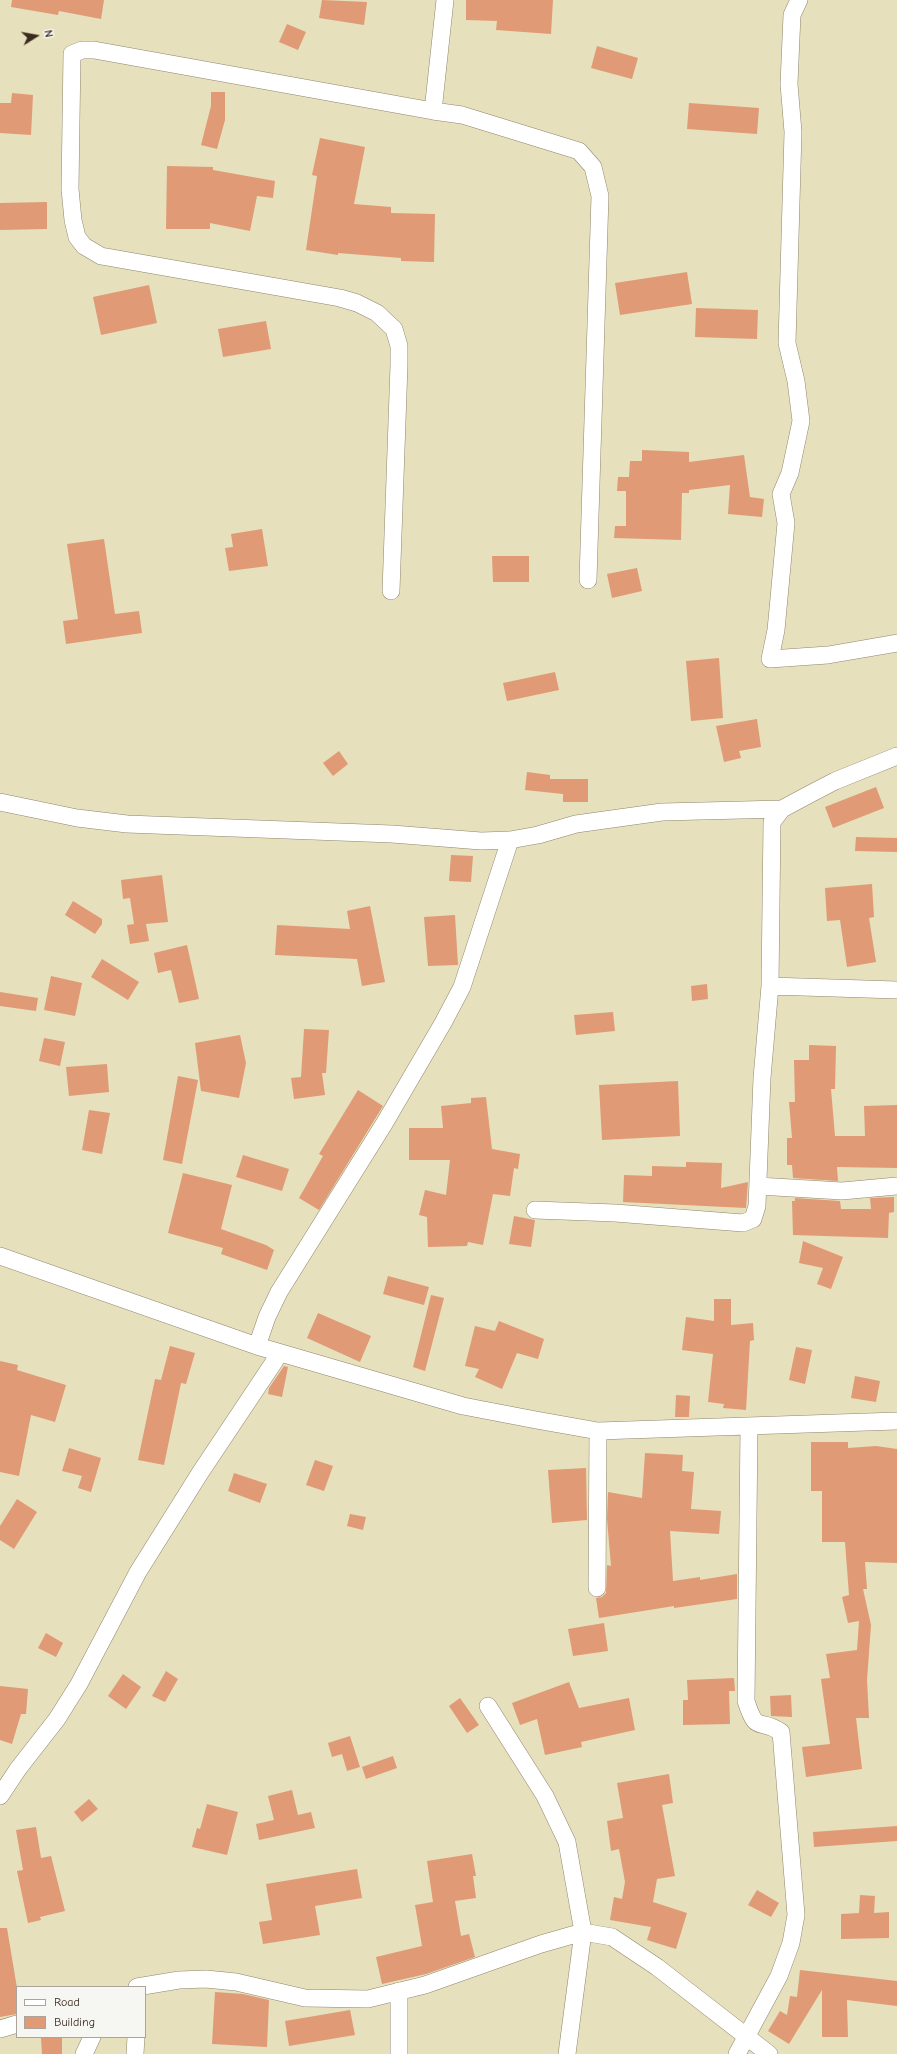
<!DOCTYPE html>
<style>
body{margin:0}
#map{position:relative;width:897px;height:2054px;overflow:hidden;background:#e6e0bc;font-family:"Comic Neue",sans-serif}
canvas{display:block}
.legend{position:absolute;left:16px;top:1986px;width:130px;height:52px;box-sizing:border-box;background:#f6f6f2;border:1px solid #aba49d;margin:0;padding:5px 7px;list-style:none;font-size:12px;color:#3b2a1e}
.legend li{display:flex;align-items:center;gap:8px;height:20px}
.legend b{width:20px;border:1px solid #aba49d}
.north{position:absolute;left:16px;top:16px;width:40px;height:40px;-webkit-text-stroke:3px #f6f6f2;paint-order:stroke;rotate:79deg;font-size:11px;font-weight:700;line-height:16px;text-align:center;color:#3b2a1e}
.north::after{content:'';display:block;margin:auto;width:14px;height:18px;background:#3b2a1e;clip-path:polygon(50% 0,100% 100%,50% 72%,0 100%)}
</style>
<div id="map">
<canvas width="897" height="2054"></canvas>
<ul class="legend">
<li><b style="height:5px;background:#fff"></b>Road</li>
<li><b style="height:11px;background:#e09a76"></b>Building</li>
</ul>
<div class="north">N</div>
</div>
<script>
const g = document.querySelector('canvas').getContext('2d');
g.lineJoin = 'round';
function fillPath(path, color) { g.fillStyle = color; g.fill(path, 'evenodd'); }
function stroke(path, color, width, dash) { g.strokeStyle = color; g.lineWidth = width; g.lineCap = dash ? 'butt' : 'round'; g.setLineDash(dash || []); g.stroke(path); }
const building = new Path2D(`
 M 12,0 L 104,0 L 101,19 L 59,11 L 58,15 L 11,7 Z
 M 322,0 L 367,2 L 364,25 L 319,18 Z
 M 466,0 L 553,0 L 551,34 L 496,30 L 497,21 L 466,20 Z
 M 287,24 L 306,32 L 298,50 L 279,42 Z
 M 597,46 L 638,58 L 632,79 L 591,68 Z
 M 211,92 L 225,92 L 225,120 L 217,149 L 201,145 L 211,106 Z
 M 12,93 L 33,95 L 31,135 L 0,133 L 0,103 L 11,103 Z
 M 689,103 L 759,108 L 757,134 L 687,129 Z
 M 320,138 L 365,147 L 354,204 L 391,207 L 391,213 L 435,214 L 434,262 L 401,261 L 401,258 L 338,253 L 338,255 L 306,250 L 317,176 L 312,175 Z
 M 167,166 L 213,167 L 213,170 L 275,181 L 273,198 L 257,196 L 250,231 L 210,223 L 210,229 L 166,229 Z
 M 47,202 L 47,229 L 0,230 L 0,203 Z
 M 687,272 L 692,304 L 620,315 L 615,283 Z
 M 149,285 L 157,323 L 101,335 L 93,297 Z
 M 696,308 L 758,310 L 757,339 L 695,337 Z
 M 266,321 L 271,349 L 223,357 L 218,329 Z
 M 642,450 L 689,452 L 689,462 L 744,455 L 750,497 L 764,499 L 762,517 L 728,514 L 730,485 L 689,490 L 689,493 L 682,493 L 681,540 L 614,538 L 615,526 L 626,526 L 626,491 L 617,491 L 618,477 L 629,477 L 630,461 L 642,461 Z
 M 262,529 L 268,566 L 229,571 L 225,548 L 233,547 L 231,534 Z
 M 104,539 L 115,614 L 139,611 L 142,633 L 66,644 L 63,621 L 78,619 L 67,544 Z
 M 492,556 L 529,556 L 529,582 L 493,582 Z
 M 637,568 L 642,591 L 612,598 L 607,574 Z
 M 719,658 L 723,718 L 691,721 L 686,661 Z
 M 555,672 L 559,690 L 507,701 L 503,683 Z
 M 757,719 L 761,747 L 739,751 L 741,758 L 724,762 L 716,726 Z
 M 339,751 L 348,764 L 333,776 L 323,763 Z
 M 527,772 L 550,775 L 550,779 L 588,779 L 588,802 L 563,802 L 563,794 L 525,790 Z
 M 876,787 L 884,808 L 833,828 L 825,807 Z
 M 856,837 L 897,838 L 897,852 L 855,851 Z
 M 451,855 L 473,856 L 471,882 L 449,881 Z
 M 162,875 L 168,922 L 146,924 L 149,941 L 130,944 L 127,925 L 134,924 L 130,898 L 123,899 L 121,880 Z
 M 872,884 L 874,917 L 869,918 L 876,962 L 847,967 L 840,920 L 827,921 L 825,888 Z
 M 73,901 L 102,919 L 102,924 L 95,934 L 65,915 Z
 M 370,906 L 385,982 L 362,986 L 357,959 L 275,955 L 277,925 L 350,929 L 347,911 Z
 M 455,915 L 458,965 L 428,966 L 424,917 Z
 M 187,945 L 199,999 L 179,1003 L 171,970 L 158,973 L 154,953 Z
 M 102,959 L 139,982 L 128,1000 L 91,977 Z
 M 51,976 L 82,983 L 75,1016 L 44,1010 Z
 M 707,984 L 708,999 L 692,1001 L 691,986 Z
 M 0,992 L 38,998 L 36,1011 L 0,1006 Z
 M 613,1012 L 615,1031 L 576,1035 L 574,1015 Z
 M 304,1029 L 329,1030 L 326,1073 L 322,1073 L 325,1095 L 294,1099 L 291,1078 L 301,1077 Z
 M 240,1035 L 246,1063 L 239,1098 L 201,1091 L 195,1043 Z
 M 44,1038 L 65,1042 L 60,1066 L 39,1061 Z
 M 809,1045 L 836,1046 L 835,1089 L 831,1089 L 835,1136 L 865,1136 L 864,1106 L 897,1105 L 897,1168 L 837,1167 L 838,1181 L 793,1178 L 792,1165 L 787,1165 L 787,1138 L 792,1138 L 789,1102 L 795,1102 L 794,1060 L 809,1060 Z
 M 107,1064 L 109,1092 L 69,1096 L 66,1067 Z
 M 178,1076 L 198,1080 L 182,1164 L 163,1160 Z
 M 678,1081 L 680,1136 L 602,1140 L 599,1085 Z
 M 358,1090 L 383,1106 L 319,1210 L 299,1198 L 323,1156 L 319,1154 Z
 M 486,1097 L 492,1149 L 520,1154 L 518,1169 L 514,1168 L 510,1196 L 493,1194 L 483,1245 L 468,1242 L 467,1246 L 428,1247 L 427,1217 L 419,1215 L 425,1190 L 446,1195 L 450,1160 L 409,1160 L 409,1128 L 443,1128 L 441,1106 L 471,1103 L 471,1098 Z
 M 89,1110 L 110,1113 L 102,1154 L 82,1150 Z
 M 243,1155 L 289,1169 L 282,1191 L 236,1177 Z
 M 686,1162 L 722,1163 L 721,1188 L 748,1182 L 746,1208 L 623,1202 L 624,1175 L 652,1176 L 652,1166 L 686,1167 Z
 M 183,1173 L 232,1185 L 221,1229 L 266,1245 L 274,1250 L 267,1270 L 221,1254 L 223,1248 L 168,1233 Z
 M 894,1197 L 894,1212 L 889,1213 L 888,1238 L 793,1235 L 792,1201 L 795,1201 L 795,1198 L 840,1201 L 841,1209 L 871,1209 L 870,1198 Z
 M 514,1216 L 535,1220 L 531,1247 L 509,1244 Z
 M 803,1241 L 843,1257 L 831,1289 L 817,1284 L 823,1268 L 799,1263 Z
 M 388,1276 L 429,1287 L 424,1305 L 383,1294 Z
 M 431,1295 L 444,1298 L 425,1371 L 413,1367 Z
 M 714,1299 L 731,1299 L 731,1325 L 753,1323 L 754,1340 L 750,1341 L 746,1410 L 723,1408 L 724,1404 L 708,1402 L 713,1354 L 682,1350 L 686,1317 L 714,1321 Z
 M 318,1313 L 371,1336 L 360,1362 L 307,1338 Z
 M 499,1321 L 544,1339 L 538,1359 L 517,1353 L 502,1389 L 475,1377 L 479,1369 L 465,1366 L 475,1326 L 495,1331 Z
 M 170,1346 L 195,1353 L 186,1384 L 181,1383 L 164,1465 L 138,1460 L 155,1379 L 161,1380 Z
 M 796,1347 L 812,1350 L 805,1384 L 789,1380 Z
 M 0,1361 L 18,1365 L 17,1370 L 66,1385 L 55,1422 L 31,1415 L 19,1476 L 0,1472 Z
 M 284,1366 L 288,1367 L 282,1397 L 268,1394 L 269,1388 Z
 M 855,1376 L 880,1381 L 876,1402 L 851,1398 Z
 M 676,1395 L 690,1396 L 689,1417 L 675,1417 Z
 M 811,1442 L 848,1442 L 848,1448 L 876,1446 L 897,1449 L 897,1563 L 865,1562 L 867,1589 L 863,1589 L 871,1625 L 867,1680 L 869,1718 L 856,1718 L 862,1769 L 806,1777 L 802,1747 L 830,1744 L 821,1679 L 830,1678 L 826,1654 L 857,1650 L 859,1621 L 848,1623 L 842,1597 L 849,1595 L 845,1542 L 822,1542 L 822,1491 L 811,1491 Z
 M 69,1448 L 101,1458 L 91,1492 L 78,1488 L 82,1476 L 62,1471 Z
 M 645,1453 L 683,1455 L 682,1471 L 694,1472 L 691,1509 L 721,1511 L 719,1534 L 670,1531 L 673,1581 L 700,1577 L 700,1580 L 737,1574 L 737,1599 L 674,1608 L 674,1606 L 599,1618 L 596,1598 L 602,1597 L 606,1593 L 607,1565 L 611,1566 L 607,1519 L 608,1492 L 642,1498 Z
 M 315,1460 L 333,1466 L 324,1491 L 306,1485 Z
 M 586,1468 L 587,1520 L 552,1523 L 548,1470 Z
 M 234,1473 L 267,1484 L 260,1503 L 228,1491 Z
 M 17,1499 L 37,1512 L 14,1549 L 0,1540 L 0,1526 Z
 M 350,1514 L 366,1517 L 363,1530 L 347,1526 Z
 M 604,1623 L 608,1651 L 573,1656 L 568,1629 Z
 M 46,1633 L 63,1643 L 56,1657 L 38,1648 Z
 M 166,1671 L 178,1679 L 165,1702 L 152,1696 Z
 M 123,1674 L 141,1687 L 126,1709 L 108,1696 Z
 M 734,1678 L 735,1691 L 729,1691 L 730,1724 L 683,1725 L 683,1700 L 688,1700 L 687,1680 Z
 M 569,1682 L 579,1708 L 629,1698 L 635,1730 L 581,1742 L 582,1747 L 545,1755 L 537,1719 L 520,1725 L 512,1703 Z
 M 0,1686 L 28,1689 L 26,1714 L 21,1714 L 12,1744 L 0,1740 Z
 M 791,1695 L 792,1717 L 771,1716 L 770,1696 Z
 M 460,1698 L 479,1725 L 467,1733 L 449,1706 Z
 M 350,1736 L 360,1767 L 347,1771 L 342,1754 L 332,1757 L 328,1743 Z
 M 393,1756 L 397,1768 L 366,1779 L 362,1767 Z
 M 669,1774 L 673,1803 L 662,1805 L 675,1876 L 657,1879 L 653,1902 L 687,1913 L 676,1949 L 647,1940 L 651,1927 L 610,1920 L 614,1897 L 622,1899 L 625,1882 L 619,1849 L 611,1851 L 607,1821 L 623,1818 L 617,1783 Z
 M 292,1790 L 298,1815 L 311,1812 L 315,1828 L 259,1840 L 256,1824 L 274,1820 L 268,1796 Z
 M 89,1799 L 98,1809 L 82,1822 L 74,1812 Z
 M 207,1804 L 238,1812 L 227,1855 L 192,1847 L 197,1828 L 200,1829 Z
 M 897,1826 L 897,1841 L 814,1847 L 813,1832 Z
 M 36,1827 L 41,1858 L 51,1856 L 65,1911 L 40,1917 L 41,1920 L 28,1923 L 17,1871 L 23,1870 L 16,1830 Z
 M 472,1854 L 476,1876 L 473,1876 L 476,1898 L 455,1901 L 461,1936 L 469,1934 L 475,1957 L 426,1974 L 382,1984 L 376,1957 L 422,1946 L 415,1905 L 433,1902 L 427,1861 Z
 M 357,1869 L 362,1898 L 315,1906 L 320,1935 L 263,1944 L 259,1922 L 272,1920 L 266,1884 Z
 M 757,1890 L 779,1903 L 771,1917 L 748,1905 Z
 M 860,1895 L 875,1896 L 874,1913 L 889,1912 L 889,1938 L 841,1939 L 841,1914 L 859,1913 Z
 M 0,1928 L 7,1928 L 17,1988 L 17,2014 L 0,2017 Z
 M 800,1970 L 897,1981 L 897,2006 L 847,2000 L 848,2037 L 822,2037 L 822,1990 L 789,2044 L 768,2031 L 780,2011 L 787,2015 L 790,1996 L 797,1997 Z
 M 215,1992 L 243,1994 L 269,2000 L 267,2047 L 212,2044 Z
 M 350,2010 L 355,2035 L 289,2046 L 285,2021 Z
 M 62,2037 L 62,2054 L 42,2054 L 41,2038 Z`);
const minor = new Path2D(`
 M 799,0 L 792,15 L 789,84 L 793,132 L 787,343 L 796,381 L 801,421 L 790,473 L 781,494 L 786,523 L 776,630 L 770,659 L 828,655 L 897,643
 M 433,111 L 445,0
 M 391,591 L 399,365 L 399,346 L 394,329 L 377,313 L 357,303 L 340,298 L 101,256 L 84,246 L 77,237 L 73,220 L 70,189 L 72,54 L 82,50 L 94,50 L 433,111 L 462,115 L 579,151 L 593,167 L 600,196 L 588,580
 M 0,802 L 77,818 L 127,824 L 392,834 L 481,841 L 510,840 L 538,835 L 576,824 L 662,812 L 782,809
 M 770,986 L 897,990
 M 758,1186 L 842,1191 L 897,1186
 M 535,1210 L 615,1213 L 743,1223 L 753,1219 L 757,1206 L 762,1078 L 770,986 L 772,822 L 782,809 L 810,794 L 835,781 L 897,756
 M 0,1256 L 257,1346 L 463,1406 L 536,1420 L 598,1431 L 897,1421
 M 257,1346 L 267,1317 L 279,1292 L 384,1124 L 443,1023 L 462,987 L 510,840
 M 597,1588 L 598,1431
 M 488,1706 L 545,1796 L 567,1842 L 583,1932 L 567,2054
 M 0,1796 L 18,1769 L 57,1719 L 79,1684 L 138,1572 L 200,1473 L 280,1353
 M 137,1987 L 179,1980 L 206,1979 L 236,1982 L 305,1998 L 368,1999 L 425,1985 L 541,1944 L 583,1932 L 612,1937 L 657,1967 L 769,2054
 M 0,2029 L 17,2024
 M 84,2054 L 92,2037
 M 135,2054 L 136,2037
 M 399,2054 L 399,1991
 M 737,2054 L 779,1976 L 791,1943 L 796,1915 L 781,1732 C 758,1717 757,1735 746,1701 L 749,1427`);
fillPath(building, '#e09a76');
stroke(minor, '#90856d', 18);
stroke(minor, '#fff', 17);
</script>
